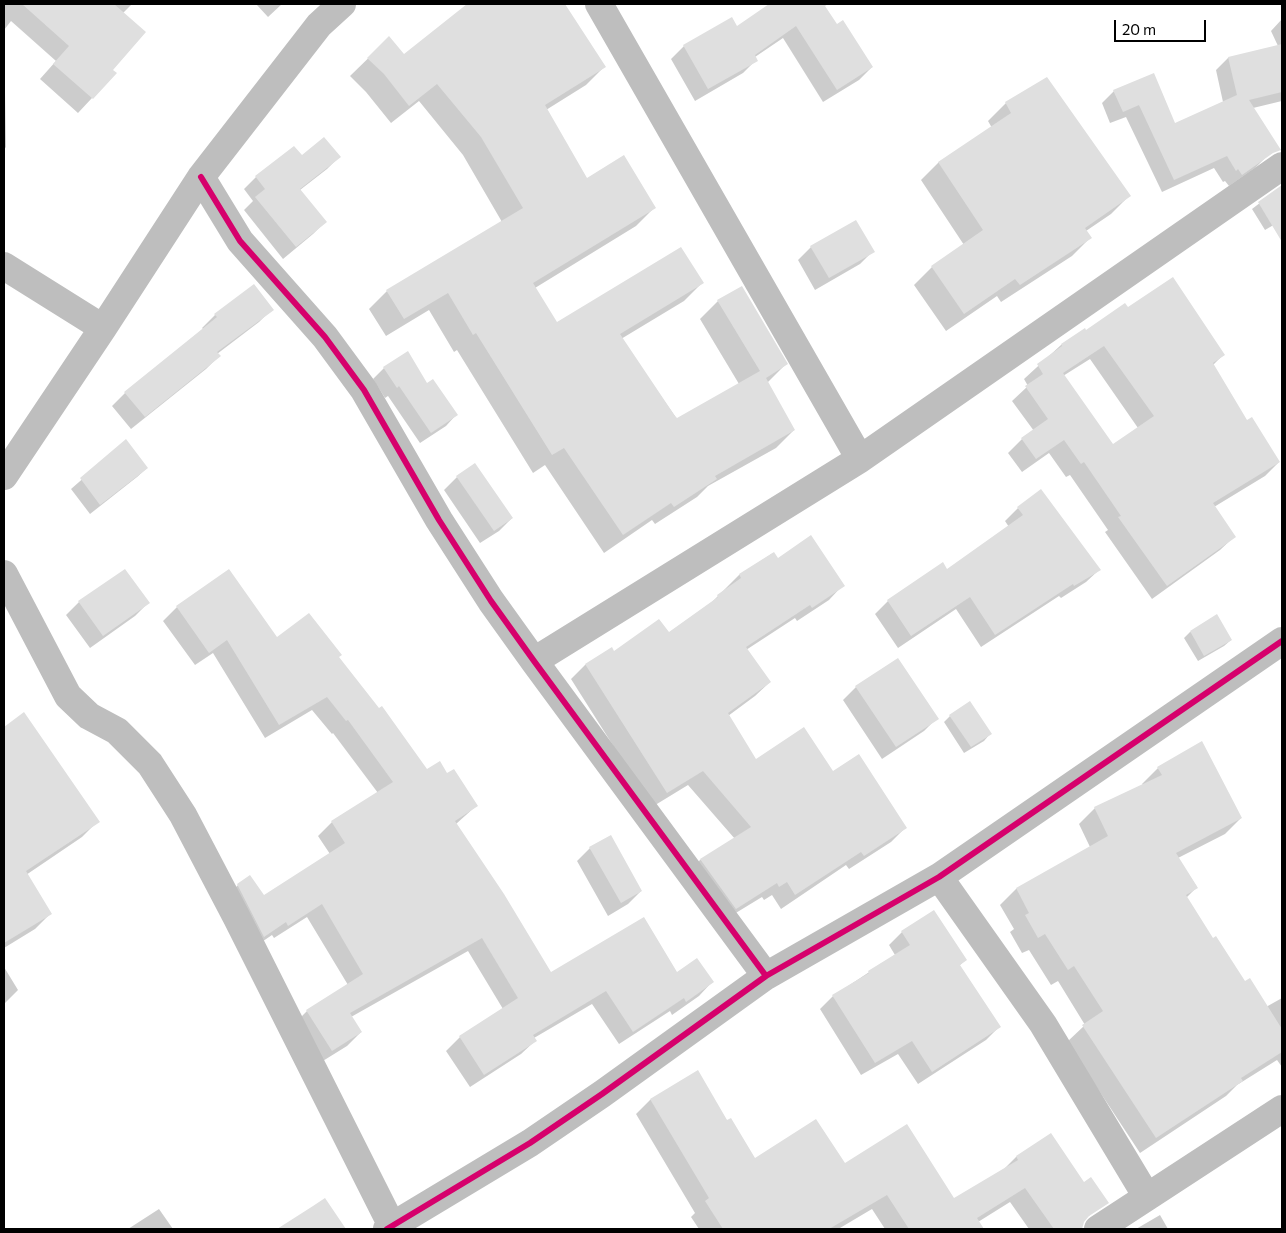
<!DOCTYPE html>
<style>
body{margin:0}
#map{position:relative;width:1286px;height:1233px;overflow:hidden;background:#fff;font-family:Commissioner,sans-serif}
canvas{display:block}
.frame{position:absolute;inset:0;border:5px solid #000;pointer-events:none}
.scale{position:absolute;left:1114px;top:20px;width:92px;height:22px;box-sizing:border-box;border:2px solid #000;border-top:0;padding-left:6px;font-size:15px;line-height:18px;white-space:nowrap;color:#000;-webkit-text-stroke:4px #fff;paint-order:stroke}
</style>
<div id="map">
<canvas width="1286" height="1233"></canvas>
<div class="frame"></div>
<div class="scale">20 m</div>
</div>
<script>
const g = document.querySelector('canvas').getContext('2d');
g.lineJoin = 'round';
function fillPath(path, color) { g.fillStyle = color; g.fill(path, 'evenodd'); }
function stroke(path, color, width, dash) { g.strokeStyle = color; g.lineWidth = width; g.lineCap = dash ? 'butt' : 'round'; g.setLineDash(dash || []); g.stroke(path); }
const shadow = new Path2D(`
 M 4,4 L 132,4 L 123,13 L 111,70 L 92,98 L 78,113 L 40,79 L 56,61 L 11,21 L 4,30 Z
 M 256,4 L 282,4 L 268,17 Z
 M 470,4 L 564,4 L 604,67 L 586,85 L 546,110 L 587,179 L 655,207 L 636,226 L 535,288 L 557,324 L 702,283 L 684,301 L 621,339 L 677,419 L 739,384 L 700,319 L 718,301 L 786,364 L 767,383 L 794,430 L 776,448 L 708,486 L 697,497 L 655,524 L 652,520 L 604,553 L 545,465 L 533,473 L 457,350 L 454,352 L 429,310 L 386,336 L 369,309 L 387,291 L 502,222 L 463,155 L 419,101 L 391,123 L 366,92 L 350,76 L 389,38 L 404,56 Z
 M 771,4 L 821,4 L 836,25 L 872,67 L 859,80 L 823,102 L 783,38 L 755,57 L 756,60 L 743,73 L 695,101 L 671,59 L 684,46 L 737,27 Z
 M 1282,19 L 1282,101 L 1253,108 L 1267,156 L 1255,168 L 1229,186 L 1225,181 L 1223,182 L 1214,168 L 1162,192 L 1126,117 L 1110,123 L 1102,103 L 1114,91 L 1175,125 L 1223,102 L 1216,70 L 1228,58 L 1278,46 L 1271,31 Z
 M 1047,79 L 1129,196 L 1111,214 L 1086,231 L 1090,238 L 1072,256 L 1001,302 L 997,296 L 946,331 L 914,285 L 932,267 L 964,245 L 921,180 L 939,162 L 992,128 L 988,121 L 1006,103 Z
 M 4,92 L 5,92 L 6,147 L 4,150 Z
 M 301,157 L 339,157 L 327,169 L 300,190 L 325,222 L 313,234 L 283,259 L 244,210 L 253,201 L 244,189 L 256,177 Z
 M 1282,186 L 1282,220 L 1265,230 L 1252,209 Z
 M 811,247 L 873,251 L 860,264 L 815,290 L 798,260 Z
 M 272,309 L 259,322 L 217,354 L 219,356 L 206,369 L 131,429 L 112,406 L 125,393 L 203,329 L 202,328 L 215,315 Z
 M 1128,309 L 1224,354 L 1213,365 L 1246,422 L 1279,462 L 1265,476 L 1214,507 L 1234,537 L 1220,550 L 1152,599 L 1105,532 L 1108,530 L 1070,475 L 1066,477 L 1049,453 L 1022,472 L 1008,453 L 1022,439 L 1034,431 L 1012,401 L 1028,386 L 1024,379 L 1061,345 ZM 1090,359 L 1138,428 L 1113,445 L 1063,376 Z
 M 384,368 L 456,415 L 446,426 L 420,443 L 388,396 L 385,398 L 373,379 Z
 M 126,441 L 147,468 L 137,477 L 90,514 L 71,489 Z
 M 457,477 L 512,518 L 499,531 L 480,543 L 444,490 Z
 M 1018,508 L 1099,570 L 1086,582 L 1061,598 L 1059,596 L 981,647 L 956,609 L 898,648 L 875,614 L 888,601 L 947,570 L 1009,527 L 1005,521 Z
 M 773,553 L 777,560 L 843,585 L 829,600 L 797,621 L 795,618 L 746,650 L 770,682 L 755,696 L 728,716 L 756,761 L 833,773 L 905,828 L 891,842 L 849,869 L 846,865 L 781,909 L 772,895 L 764,900 L 762,897 L 721,922 L 686,875 L 700,860 L 735,839 L 688,785 L 652,807 L 571,679 L 585,665 L 611,649 L 614,653 L 669,634 L 706,608 L 739,575 Z
 M 79,602 L 148,603 L 135,616 L 90,648 L 66,615 Z
 M 177,607 L 338,658 L 427,771 L 446,775 L 476,806 L 456,824 L 550,973 L 677,974 L 712,982 L 699,996 L 672,1015 L 670,1011 L 619,1044 L 592,1004 L 534,1038 L 535,1041 L 521,1054 L 470,1087 L 446,1051 L 460,1037 L 503,1009 L 468,951 L 351,1017 L 361,1032 L 347,1046 L 318,1064 L 293,1025 L 307,1011 L 348,985 L 307,917 L 274,938 L 272,935 L 250,950 L 224,899 L 238,885 L 263,897 L 330,854 L 318,836 L 332,822 L 378,793 L 333,733 L 332,734 L 312,710 L 265,738 L 213,653 L 195,665 L 163,621 Z
 M 1190,632 L 1231,640 L 1224,646 L 1198,661 L 1184,638 Z
 M 856,687 L 937,718 L 924,731 L 882,759 L 843,700 Z
 M 24,714 L 98,821 L 82,837 L 26,875 L 50,914 L 35,929 L 4,948 L 4,728 Z
 M 950,716 L 990,734 L 984,741 L 964,753 L 944,722 Z
 M 1158,768 L 1241,818 L 1225,834 L 1178,858 L 1197,887 L 1186,898 L 1213,939 L 1245,983 L 1266,1007 L 1282,998 L 1282,1067 L 1277,1060 L 1237,1085 L 1226,1096 L 1140,1153 L 1067,1042 L 1085,1025 L 1058,981 L 1051,985 L 1029,950 L 1022,953 L 1010,932 L 1014,929 L 1000,905 L 1016,889 L 1090,847 L 1079,824 L 1095,808 L 1143,785 L 1142,784 Z
 M 590,848 L 641,891 L 628,904 L 608,916 L 577,861 Z
 M 933,912 L 965,960 L 959,966 L 999,1027 L 986,1040 L 918,1084 L 898,1054 L 861,1075 L 820,1009 L 833,996 L 895,955 L 889,945 L 902,932 Z
 M 4,967 L 18,990 L 4,1004 Z
 M 698,1072 L 727,1121 L 754,1159 L 844,1165 L 953,1200 L 1004,1169 L 1016,1157 L 1051,1135 L 1090,1215 L 1068,1229 L 1029,1229 L 1010,1202 L 978,1222 L 983,1229 L 885,1229 L 872,1209 L 840,1228 L 841,1229 L 699,1229 L 691,1217 L 695,1213 L 636,1114 L 650,1100 Z
 M 325,1200 L 341,1224 L 335,1229 L 279,1229 Z
 M 159,1209 L 173,1229 L 128,1229 Z
 M 1160,1215 L 1168,1229 L 1136,1229 Z`);
const building = new Path2D(`
 M 22,4 L 114,4 L 146,32 L 113,70 L 117,73 L 93,99 L 53,64 L 69,46 Z
 M 467,4 L 565,4 L 606,67 L 545,105 L 587,178 L 624,155 L 656,208 L 533,283 L 557,322 L 681,247 L 704,283 L 620,334 L 675,416 L 677,418 L 760,371 L 717,300 L 742,286 L 788,364 L 766,378 L 795,430 L 715,476 L 717,479 L 674,507 L 671,503 L 623,535 L 564,448 L 552,455 L 476,333 L 473,335 L 448,293 L 404,319 L 386,290 L 523,208 L 481,137 L 437,84 L 409,106 L 384,74 L 367,58 L 389,36 L 404,54 Z
 M 769,4 L 828,4 L 825,6 L 837,24 L 843,20 L 873,67 L 837,90 L 796,26 L 755,55 L 758,61 L 708,89 L 683,45 L 732,17 L 737,26 Z
 M 1282,44 L 1282,92 L 1249,100 L 1281,150 L 1273,153 L 1242,175 L 1238,169 L 1236,171 L 1227,156 L 1174,180 L 1139,105 L 1123,112 L 1113,90 L 1154,73 L 1175,123 L 1237,95 L 1228,57 Z
 M 1047,77 L 1131,196 L 1085,228 L 1092,238 L 1020,285 L 1015,279 L 964,314 L 931,266 L 983,230 L 938,162 L 1011,113 L 1005,102 Z
 M 324,137 L 341,157 L 300,189 L 327,222 L 296,247 L 255,197 L 265,189 L 255,176 L 294,146 L 302,155 Z
 M 1282,185 L 1282,242 L 1258,202 Z
 M 856,220 L 875,252 L 829,278 L 810,246 Z
 M 1173,277 L 1225,355 L 1213,363 L 1247,420 L 1252,417 L 1280,462 L 1213,503 L 1236,537 L 1167,586 L 1118,517 L 1121,516 L 1084,462 L 1081,464 L 1064,440 L 1036,459 L 1021,438 L 1048,419 L 1025,386 L 1043,374 L 1037,364 L 1062,346 L 1061,344 L 1085,328 L 1086,330 L 1125,303 L 1128,307 ZM 1104,346 L 1154,416 L 1113,444 L 1063,373 Z
 M 254,284 L 274,310 L 217,352 L 221,356 L 145,417 L 124,392 L 217,317 L 214,314 Z
 M 408,351 L 427,383 L 433,379 L 458,415 L 431,433 L 399,386 L 397,388 L 383,367 Z
 M 126,439 L 148,468 L 100,505 L 80,478 Z
 M 475,463 L 513,518 L 494,531 L 456,476 Z
 M 1041,489 L 1101,570 L 1074,586 L 1073,584 L 995,635 L 970,597 L 911,636 L 887,600 L 943,562 L 947,569 L 1023,515 L 1017,507 Z
 M 811,535 L 845,586 L 812,608 L 810,605 L 746,647 L 771,682 L 728,713 L 756,759 L 804,727 L 833,771 L 859,754 L 907,828 L 864,856 L 861,852 L 795,895 L 787,882 L 779,887 L 777,883 L 736,909 L 700,859 L 751,827 L 703,771 L 667,793 L 585,664 L 612,647 L 614,651 L 659,619 L 669,632 L 718,597 L 717,595 L 741,578 L 739,574 L 774,552 L 778,558 Z
 M 125,569 L 150,603 L 103,636 L 78,601 Z
 M 229,569 L 277,637 L 309,613 L 342,655 L 339,657 L 379,708 L 382,706 L 427,769 L 440,761 L 447,773 L 454,769 L 478,806 L 455,821 L 504,894 L 551,972 L 644,917 L 677,972 L 697,958 L 714,982 L 686,1002 L 684,998 L 633,1032 L 606,991 L 533,1035 L 537,1041 L 484,1075 L 459,1036 L 518,998 L 482,938 L 350,1013 L 362,1032 L 332,1051 L 306,1010 L 363,974 L 322,904 L 288,926 L 286,922 L 264,937 L 237,884 L 250,875 L 264,895 L 345,843 L 331,821 L 393,782 L 348,720 L 346,721 L 327,697 L 279,725 L 227,640 L 209,653 L 176,606 Z
 M 1217,614 L 1232,640 L 1204,656 L 1190,631 Z
 M 898,658 L 939,719 L 896,747 L 855,686 Z
 M 970,701 L 992,734 L 971,747 L 949,715 Z
 M 24,712 L 100,822 L 26,871 L 52,914 L 4,943 L 4,727 Z
 M 1202,741 L 1242,818 L 1176,853 L 1198,888 L 1186,895 L 1213,938 L 1216,936 L 1245,981 L 1250,978 L 1282,1029 L 1282,1052 L 1241,1078 L 1243,1081 L 1156,1138 L 1082,1025 L 1103,1011 L 1074,966 L 1068,970 L 1045,934 L 1038,938 L 1025,915 L 1029,913 L 1016,888 L 1108,836 L 1094,807 L 1162,775 L 1157,767 Z
 M 611,835 L 642,891 L 621,903 L 589,847 Z
 M 934,910 L 967,960 L 960,965 L 1001,1027 L 932,1072 L 912,1041 L 875,1063 L 832,995 L 869,973 L 868,971 L 910,945 L 901,931 Z
 M 698,1070 L 727,1120 L 731,1118 L 755,1158 L 816,1119 L 845,1163 L 907,1124 L 954,1198 L 1018,1160 L 1016,1156 L 1051,1133 L 1084,1182 L 1091,1177 L 1109,1203 L 1089,1216 L 1084,1222 L 1082,1229 L 1054,1229 L 1025,1188 L 977,1218 L 984,1229 L 909,1229 L 887,1195 L 829,1229 L 723,1229 L 705,1201 L 709,1198 L 650,1099 Z
 M 325,1198 L 346,1229 L 277,1229 L 313,1206 Z`);
const minor = new Path2D(`
 M 599,4 L 860,459
 M 201,177 L 240,241 L 325,337 L 364,390 L 439,520 L 491,601 L 534,661 L 766,976
 M 4,266 L 103,328
 M 4,476 L 103,328 L 201,177 L 319,25 L 342,4
 M 4,574 L 68,696 L 89,716 L 117,731 L 150,764 L 183,815 L 237,918 L 392,1226
 M 534,661 L 860,459 L 1282,166
 M 939,877 L 1043,1024 L 1147,1197
 M 387,1229 L 530,1143 L 602,1094 L 766,976 L 939,877 L 1282,641
 M 1098,1229 L 1282,1109`);
const cycleway = new Path2D(`
 M 201,177 L 240,241 L 325,337 L 364,390 L 439,520 L 491,601 L 534,661 L 766,976
 M 387,1229 L 530,1143 L 602,1094 L 766,976 L 939,877 L 1282,641`);
fillPath(shadow, '#0003');
fillPath(building, '#dfdfdf');
stroke(minor, '#bebebe', 28);
stroke(cycleway, '#d6006c', 6);
</script>
